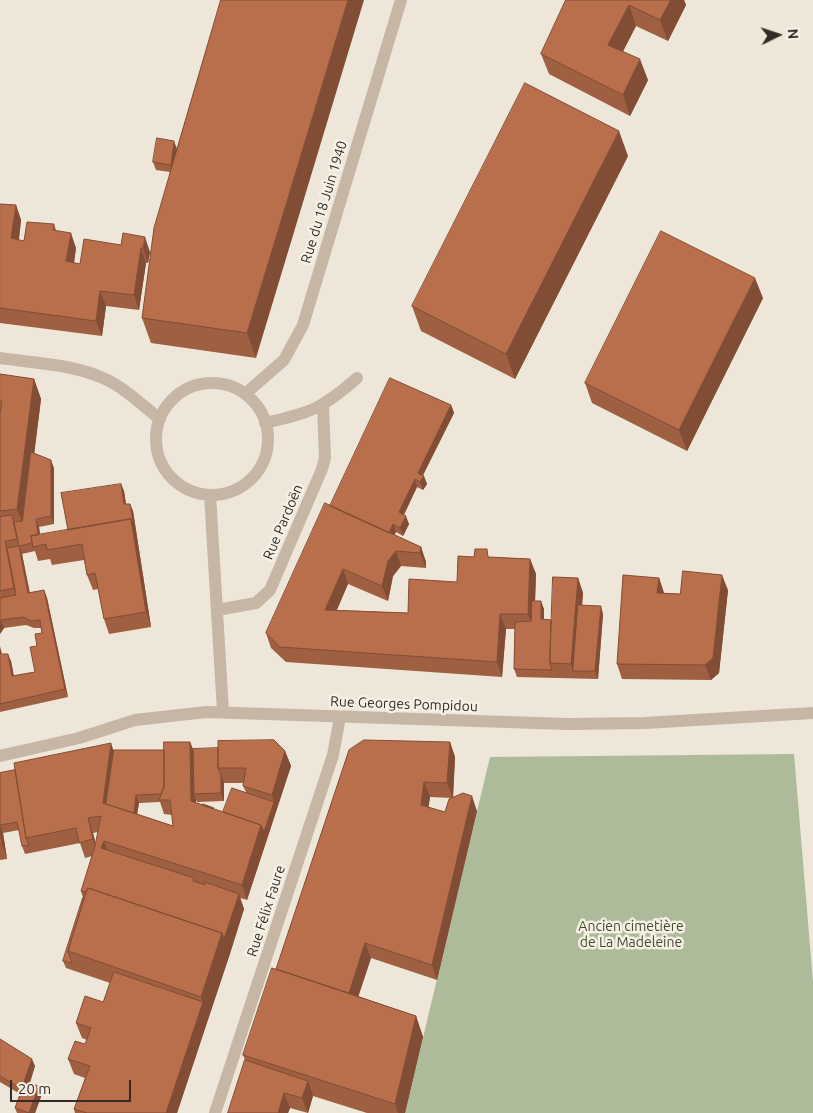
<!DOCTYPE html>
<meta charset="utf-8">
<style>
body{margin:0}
#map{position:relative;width:813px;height:1113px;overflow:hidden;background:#eee6d9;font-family:Ubuntu,sans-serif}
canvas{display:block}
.north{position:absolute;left:753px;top:10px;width:50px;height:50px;-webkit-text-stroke:4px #f6f0e5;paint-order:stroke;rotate:86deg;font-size:14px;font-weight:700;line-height:20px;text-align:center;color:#322b26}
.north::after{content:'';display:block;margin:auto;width:18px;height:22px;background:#322b26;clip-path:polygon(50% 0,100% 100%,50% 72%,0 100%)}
.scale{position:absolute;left:10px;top:1080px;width:121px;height:22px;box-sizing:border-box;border:2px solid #322b26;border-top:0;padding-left:6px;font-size:15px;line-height:18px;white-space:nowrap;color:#322b26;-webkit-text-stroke:4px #f6f0e5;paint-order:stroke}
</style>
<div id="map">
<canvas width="813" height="1113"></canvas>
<div class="north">N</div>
<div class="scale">20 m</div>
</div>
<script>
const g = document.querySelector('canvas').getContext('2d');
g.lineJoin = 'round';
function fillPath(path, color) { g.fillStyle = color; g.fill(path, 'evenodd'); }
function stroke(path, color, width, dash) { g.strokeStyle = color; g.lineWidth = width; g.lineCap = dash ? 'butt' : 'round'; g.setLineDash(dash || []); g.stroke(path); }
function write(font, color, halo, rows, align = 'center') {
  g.font = font + ' Ubuntu,sans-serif'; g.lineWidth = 5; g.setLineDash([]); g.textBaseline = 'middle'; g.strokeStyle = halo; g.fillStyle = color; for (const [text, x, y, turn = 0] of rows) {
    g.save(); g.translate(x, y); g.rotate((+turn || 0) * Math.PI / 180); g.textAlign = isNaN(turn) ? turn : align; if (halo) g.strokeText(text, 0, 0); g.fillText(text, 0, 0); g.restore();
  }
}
const green = new Path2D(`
 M 794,754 L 813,982 L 813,1113 L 405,1113 L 490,757 Z`);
const minor = new Path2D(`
 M 0,358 C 34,363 71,364 103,378 C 124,387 142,405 160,419
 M156 439a56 56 0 1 1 112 0a56 56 0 1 1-112 0Z
 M 245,394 L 284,360 L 303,325 L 401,0
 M 265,423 C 310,413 322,409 357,378
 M 210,495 L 223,712
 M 217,610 L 256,603 L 270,590 L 322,469 L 325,458 L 323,406
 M 215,1113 L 333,755 L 340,717`);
const tertiary = new Path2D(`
 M 0,756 L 79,738 L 135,720 L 206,712 L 567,724 L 645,723 L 813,713`);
const wall = new Path2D(`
 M 221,0 L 256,358 L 151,343 L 142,318 L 170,172 L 156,170 L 153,162 L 177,148 Z
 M 566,0 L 684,0 L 686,5 L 668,41 L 636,26 L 623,51 L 648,80 L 630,116 L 549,74 L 541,54 Z
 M 628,156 L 515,379 L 421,331 L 412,306 Z
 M 0,204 L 16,205 L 21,220 L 19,240 L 24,241 L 54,224 L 56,230 L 76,248 L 74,263 L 80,264 L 121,245 L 123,233 L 150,252 L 148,263 L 146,263 L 139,310 L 106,306 L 102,336 L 0,323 Z
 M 763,298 L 687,451 L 592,403 L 585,383 Z
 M 0,374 L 34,379 L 41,399 L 34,454 L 54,468 L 54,524 L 39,527 L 40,535 L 68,530 L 121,484 L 124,491 L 126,504 L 130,504 L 133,511 L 151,627 L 109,634 L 104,619 L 98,589 L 93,590 L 87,575 L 84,560 L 52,565 L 50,559 L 38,561 L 35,551 L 22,554 L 30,593 L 44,590 L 47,598 L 68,697 L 0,712 L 0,646 L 2,654 L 11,661 L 14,676 L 35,672 L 37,646 L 42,633 L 41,628 L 34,628 L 26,625 L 4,628 L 0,634 Z
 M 451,405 L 454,413 L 423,475 L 427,484 L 423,490 L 417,487 L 404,515 L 409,524 L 403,536 L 396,532 L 394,535 L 421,547 L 426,562 L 426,568 L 401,566 L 393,576 L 388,601 L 348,584 L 337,610 L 408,613 L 457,582 L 490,557 L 530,559 L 536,574 L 535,601 L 544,609 L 544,619 L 552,620 L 578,578 L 583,593 L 582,605 L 603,614 L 598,679 L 517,677 L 514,669 L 515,629 L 506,629 L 502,677 L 286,662 L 271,648 L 266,633 L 330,506 Z
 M 659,578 L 664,593 L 680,594 L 728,590 L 719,673 L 711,680 L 622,679 L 617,664 Z
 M 190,742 L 193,749 L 285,751 L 291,766 L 247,900 L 240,898 L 244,909 L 177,1113 L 75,1113 L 74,1109 L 85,1078 L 74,1074 L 68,1059 L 85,1044 L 87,1040 L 82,1038 L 76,1023 L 103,1002 L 110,983 L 66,968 L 63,961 L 83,898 L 81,891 L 92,856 L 85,858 L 80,843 L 25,854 L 22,846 L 19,830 L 3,833 L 7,859 L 0,860 L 0,773 L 114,750 L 164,750 ZM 224,783 L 244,783 L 243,786 L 246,792 L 223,812 L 196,803 L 196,800 L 197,802 L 224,801 ZM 160,802 L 164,814 L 172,815 L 173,826 L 137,814 L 139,803 ZM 98,832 L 96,844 L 93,833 Z
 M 450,742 L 455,757 L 453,797 L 477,811 L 437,980 L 371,958 L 358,996 L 416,1016 L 423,1037 L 405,1113 L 367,1113 L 313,1096 L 308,1113 L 290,1108 L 288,1113 L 228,1113 L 245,1060 L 243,1055 L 276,969 ZM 430,797 L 452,798 L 445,812 L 428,807 Z
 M 0,1039 L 35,1066 L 30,1083 L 39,1086 L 42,1094 L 35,1113 L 17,1113 L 15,1108 L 20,1094 L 0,1082 Z`);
const shadedWall = new Path2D(`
 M 348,0 L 364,0 L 256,358 L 247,333 Z
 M 671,0 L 684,0 L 686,5 L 668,41 L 660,20 Z
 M 629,5 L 636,26 L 616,65 L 608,45 Z
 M 640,59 L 648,80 L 630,116 L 623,95 Z
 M 619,131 L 628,156 L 515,379 L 506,354 Z
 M 174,141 L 177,149 L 174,172 L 171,165 Z
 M 16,205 L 21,220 L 17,253 L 11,238 Z
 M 71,233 L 76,248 L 72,276 L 66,261 Z
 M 145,237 L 150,252 L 148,263 L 143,248 Z
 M 141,248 L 146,263 L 139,310 L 134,295 Z
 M 755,278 L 763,298 L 687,451 L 679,430 Z
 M 100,291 L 106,306 L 102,336 L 96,321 Z
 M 34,379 L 41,399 L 25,529 L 17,509 Z
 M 451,405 L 454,413 L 420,481 L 418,473 Z
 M 51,460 L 54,468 L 54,524 L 51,516 Z
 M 424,476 L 427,484 L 423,490 L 420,482 Z
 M 415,479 L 417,487 L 401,520 L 399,512 Z
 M 121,484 L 124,491 L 127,512 L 124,504 Z
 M 130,504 L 133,511 L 151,627 L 146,612 L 131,519 Z
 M 406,516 L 409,524 L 403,536 L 400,528 Z
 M 36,519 L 39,527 L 41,542 L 38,537 Z
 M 393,524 L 396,532 L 390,545 L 387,537 Z
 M 5,541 L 10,556 L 19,603 L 14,588 Z
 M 19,546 L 22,554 L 31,601 L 28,593 Z
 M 421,547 L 426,562 L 426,568 L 420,553 Z
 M 396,551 L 401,566 L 393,576 L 388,601 L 382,586 L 388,561 Z
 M 530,559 L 536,574 L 534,629 L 528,614 Z
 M 343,569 L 348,584 L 330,625 L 325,610 Z
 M 722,575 L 728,590 L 719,673 L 711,680 L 705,665 Z
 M 578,578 L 583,593 L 577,671 L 573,671 L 571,664 Z
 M 659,578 L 664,593 L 663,608 L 657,593 Z
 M 44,590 L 47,598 L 68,697 L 65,689 Z
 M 541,601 L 544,609 L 544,627 L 541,619 Z
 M 601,606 L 603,614 L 598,679 L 595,671 Z
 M 500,614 L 506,629 L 502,677 L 497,662 Z
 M 1,620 L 4,628 L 0,634 L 0,622 Z
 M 8,654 L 11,661 L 15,684 L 12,676 Z
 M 190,742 L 196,757 L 194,794 L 196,800 L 196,816 L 191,801 Z
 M 450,742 L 455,757 L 453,798 L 447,783 Z
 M 111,743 L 116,758 L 109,811 L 103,803 Z
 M 285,751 L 291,766 L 247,900 L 242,885 L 261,825 L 274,802 L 272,795 Z
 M 221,775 L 224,783 L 224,801 L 221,793 Z
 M 424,782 L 430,797 L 427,820 L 421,805 Z
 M 136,795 L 139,803 L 135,827 L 133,819 Z
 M 472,796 L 477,811 L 437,980 L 432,965 Z
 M 88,818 L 93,833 L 98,854 L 93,839 Z
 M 0,825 L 3,833 L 7,859 L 2,844 L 0,834 Z
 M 104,841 L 109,856 L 101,848 Z
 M 239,894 L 244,909 L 230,954 L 177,1113 L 166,1113 L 203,1002 L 201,997 L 222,933 Z
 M 365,943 L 371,958 L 353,1013 L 347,998 Z
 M 416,1016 L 423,1037 L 405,1113 L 398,1113 L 395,1104 Z
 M 32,1059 L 35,1066 L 27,1090 L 24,1082 Z
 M 308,1081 L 313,1096 L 308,1113 L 302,1098 Z
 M 39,1086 L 42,1094 L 35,1113 L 29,1113 Z
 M 284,1093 L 290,1108 L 288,1113 L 278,1113 Z`);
const building = new Path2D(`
 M 221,0 L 348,0 L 247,333 L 142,318 L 154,228 Z
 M 566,0 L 671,0 L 660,20 L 629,5 L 608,45 L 640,59 L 623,95 L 541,54 Z
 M 525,83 L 619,131 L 506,354 L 412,306 Z
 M 157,138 L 174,141 L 171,165 L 153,162 Z
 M 0,204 L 16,205 L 11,238 L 24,241 L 27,222 L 54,224 L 53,230 L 71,233 L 66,261 L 80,264 L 84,239 L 121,245 L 123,233 L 145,237 L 143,248 L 141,248 L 134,295 L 100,291 L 96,321 L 0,308 Z
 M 661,231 L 755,278 L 679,430 L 585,383 Z
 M 0,374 L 34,379 L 17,509 L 0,511 L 0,413 L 2,401 L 0,401 Z
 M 390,378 L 451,405 L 418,473 L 424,476 L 420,482 L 415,479 L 399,512 L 406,516 L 400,528 L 393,524 L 389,533 L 330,506 Z
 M 31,452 L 51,460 L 51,516 L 36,519 L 38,535 L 31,536 L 32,543 L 19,546 L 28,593 L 44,590 L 65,689 L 0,704 L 0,650 L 1,654 L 8,654 L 12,676 L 35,672 L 30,647 L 37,646 L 35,634 L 42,633 L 40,620 L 31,621 L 23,617 L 1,620 L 0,622 L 0,598 L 16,595 L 7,548 L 19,546 L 14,522 L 22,521 Z
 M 121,484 L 124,504 L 130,504 L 134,526 L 131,519 L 68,530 L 61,493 Z
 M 325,503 L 421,547 L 420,553 L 396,551 L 388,561 L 382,586 L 343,569 L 325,610 L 408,613 L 409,579 L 457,582 L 458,556 L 474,557 L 475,549 L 487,549 L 488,557 L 530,559 L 528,614 L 500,614 L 497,662 L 280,647 L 266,633 Z
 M 12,515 L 17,539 L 5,541 L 14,588 L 0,591 L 0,517 Z
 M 131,519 L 146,612 L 104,619 L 95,573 L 87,575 L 82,544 L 47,550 L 46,544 L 33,547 L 31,536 Z
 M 683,571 L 722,575 L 713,658 L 705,665 L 617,664 L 623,575 L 659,578 L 657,593 L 680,594 Z
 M 553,577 L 578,578 L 571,664 L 550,663 Z
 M 532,601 L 541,601 L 541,619 L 551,620 L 550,663 L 552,670 L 514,669 L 515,622 L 531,621 Z
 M 578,605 L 601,606 L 595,671 L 573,671 Z
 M 274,740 L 285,751 L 272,795 L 243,786 L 246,768 L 218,768 L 218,741 Z
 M 364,740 L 450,742 L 447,783 L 424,782 L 421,805 L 445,812 L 449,799 L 463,793 L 472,796 L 432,965 L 365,943 L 349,993 L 276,969 L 349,750 Z
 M 164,742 L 190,742 L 191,801 L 261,825 L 242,885 L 104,841 L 101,848 L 194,878 L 193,881 L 205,885 L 205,882 L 239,894 L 224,939 L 222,933 L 88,888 L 86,892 L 81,891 L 95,846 L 101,816 L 88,818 L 93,839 L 79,843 L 76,828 L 26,838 L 14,763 L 111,743 L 103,803 L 173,826 L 170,800 L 159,800 L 164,787 Z
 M 218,748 L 218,768 L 221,775 L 221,793 L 194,794 L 193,749 Z
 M 114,750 L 164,750 L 164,787 L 161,794 L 136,795 L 134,813 L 106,804 Z
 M 15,770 L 26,838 L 29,845 L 22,846 L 17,822 L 0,825 L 0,773 Z
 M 232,788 L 274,802 L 264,832 L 261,825 L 223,812 Z
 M 203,804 L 214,808 L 213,809 L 202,805 Z
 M 0,834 L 2,844 L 0,844 Z
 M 88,888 L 222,933 L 201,997 L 68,951 Z
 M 83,898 L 84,898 L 68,951 L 72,963 L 63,961 Z
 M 272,968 L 416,1016 L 395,1104 L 243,1055 Z
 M 114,972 L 203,1002 L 166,1113 L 87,1113 L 74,1109 L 90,1066 L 68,1059 L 75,1041 L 85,1044 L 91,1028 L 76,1023 L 85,996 L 103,1002 Z
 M 0,1039 L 32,1059 L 24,1082 L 39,1086 L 29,1113 L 15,1108 L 22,1089 L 0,1076 Z
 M 245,1060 L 308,1081 L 302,1098 L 284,1093 L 278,1113 L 228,1113 Z`);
const streetNames = [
 ["Rue du 18 Juin 1940",324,202,-73],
 ["Rue Pardoën",283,522,-67],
 ["Rue Georges Pompidou",404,704,2],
 ["Rue Félix Faure",266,911,-72]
];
const parkNames = [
 ["Ancien cimetière",631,926],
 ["de La Madeleine",631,942]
];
fillPath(green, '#aebb9b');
stroke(minor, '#c5b6a6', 12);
stroke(tertiary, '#c5b6a6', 12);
fillPath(wall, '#9f5f41');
fillPath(shadedWall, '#824d35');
fillPath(building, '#b96e4c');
stroke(building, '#824d35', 1);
write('14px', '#322b26', '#f6f0e5', streetNames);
write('14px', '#3f4d2d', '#f6f0e5', parkNames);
</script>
